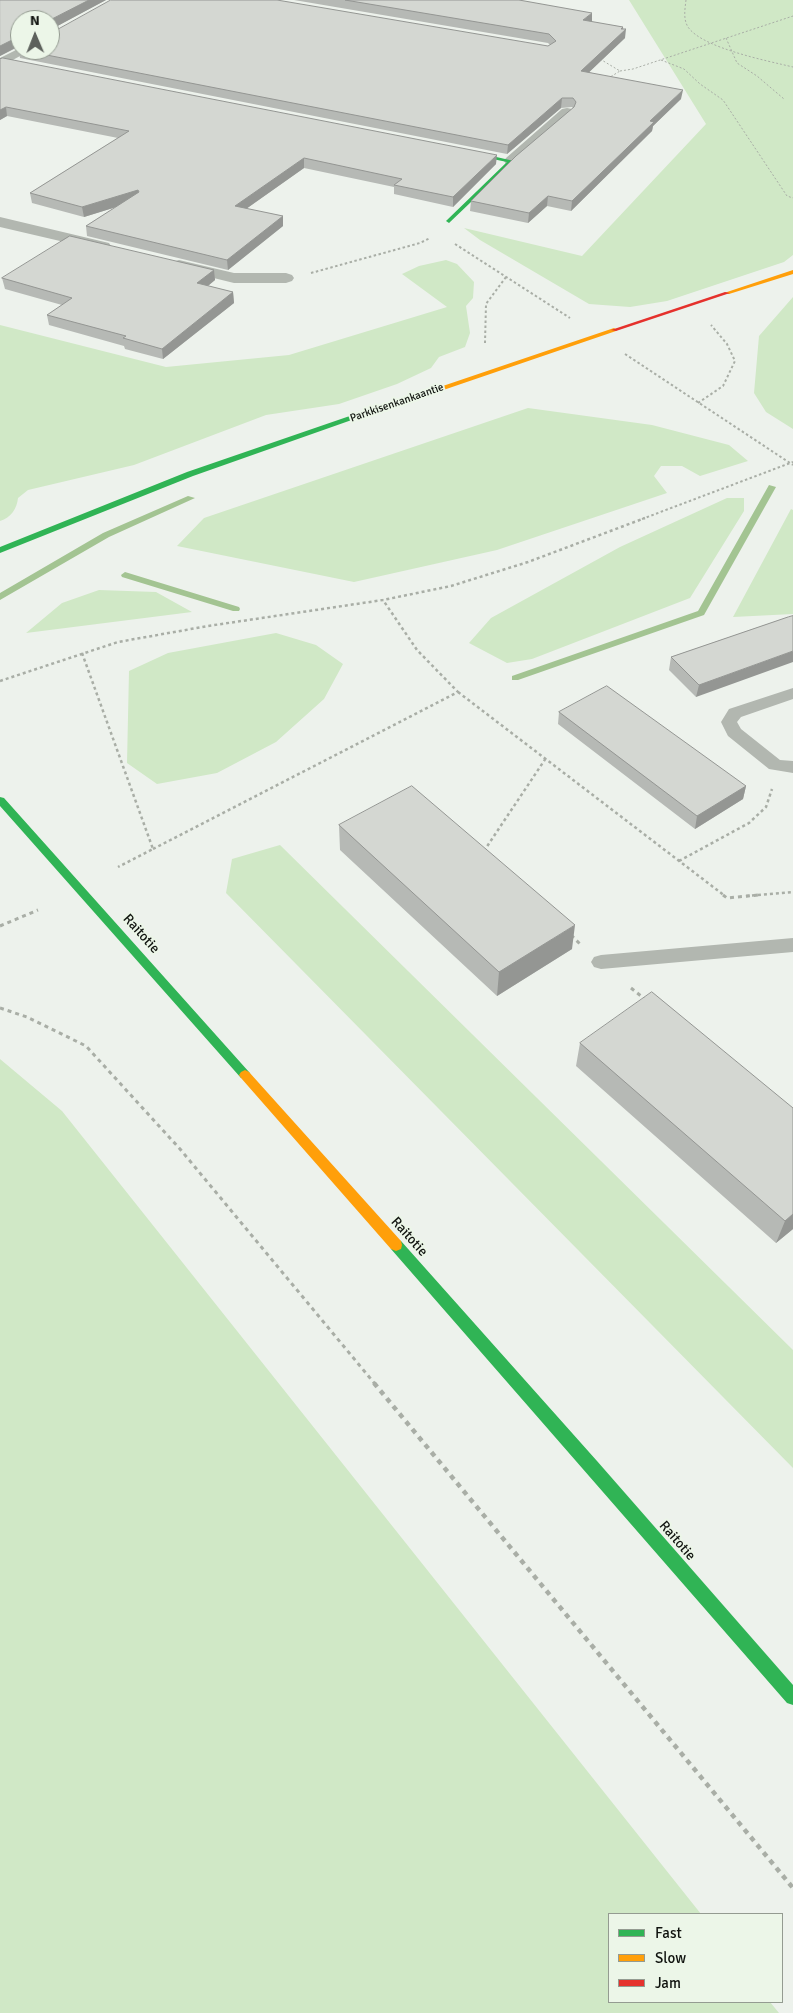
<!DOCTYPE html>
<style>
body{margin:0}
#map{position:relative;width:793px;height:2013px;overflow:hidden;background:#edf2ec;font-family:Signika,sans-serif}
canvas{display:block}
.legend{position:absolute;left:608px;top:1913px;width:175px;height:90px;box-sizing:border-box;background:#ecf6e8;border:1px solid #949b91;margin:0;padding:6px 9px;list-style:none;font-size:15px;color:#10130f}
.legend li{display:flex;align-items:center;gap:10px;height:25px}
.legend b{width:25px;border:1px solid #949b91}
.north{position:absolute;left:10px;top:10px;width:50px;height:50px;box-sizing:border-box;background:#ecf6e8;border:1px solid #949b91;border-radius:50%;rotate:359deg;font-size:14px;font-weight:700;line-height:20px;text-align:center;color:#10130f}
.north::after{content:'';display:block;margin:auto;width:18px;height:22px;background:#5d615c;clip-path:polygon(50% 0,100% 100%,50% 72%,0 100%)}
</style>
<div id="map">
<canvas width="793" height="2013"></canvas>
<ul class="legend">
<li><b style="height:6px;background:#30b455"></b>Fast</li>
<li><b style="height:6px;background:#ff9f0a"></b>Slow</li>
<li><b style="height:6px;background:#e5322d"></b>Jam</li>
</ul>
<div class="north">N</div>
</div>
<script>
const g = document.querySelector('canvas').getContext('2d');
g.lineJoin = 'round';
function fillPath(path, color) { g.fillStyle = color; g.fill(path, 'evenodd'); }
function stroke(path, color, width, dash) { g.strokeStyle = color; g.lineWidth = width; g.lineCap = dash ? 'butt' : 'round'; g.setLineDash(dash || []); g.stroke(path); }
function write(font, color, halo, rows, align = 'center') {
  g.font = font + ' Signika,sans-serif'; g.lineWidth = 4; g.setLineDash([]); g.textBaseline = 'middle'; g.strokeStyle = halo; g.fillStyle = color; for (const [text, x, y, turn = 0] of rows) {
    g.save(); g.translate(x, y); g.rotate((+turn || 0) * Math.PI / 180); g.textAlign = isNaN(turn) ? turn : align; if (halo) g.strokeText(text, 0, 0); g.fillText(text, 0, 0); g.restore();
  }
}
const green = new Path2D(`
 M 629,0 L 793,0 L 793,255 L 784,262 L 667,301 L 630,307 L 589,304 L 480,240 L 464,228 L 582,256 L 706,124 Z
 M 446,260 L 457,264 L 474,282 L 473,298 L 466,306 L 470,333 L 465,347 L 439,357 L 431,368 L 397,384 L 339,404 L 266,415 L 134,465 L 28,490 L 18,498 C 17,508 11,518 0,521 L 0,325 L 166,367 L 289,355 L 447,307 L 402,274 L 419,266 Z
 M 793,297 L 793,429 L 766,412 L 754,393 L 759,336 Z
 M 528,408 L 652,425 L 729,445 L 748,461 L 700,476 L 682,466 L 661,466 L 654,476 L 667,493 L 497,550 L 354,582 L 177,546 L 204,518 Z
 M 727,498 L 744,498 L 744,511 L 690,598 L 532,659 L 507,663 L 469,643 L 491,618 L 620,547 Z
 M 791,509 L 793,510 L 793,614 L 733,617 Z
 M 99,590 L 156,592 L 192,612 L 26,633 L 62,603 Z
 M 276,633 L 316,645 L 343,664 L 324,699 L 276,742 L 217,773 L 157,784 L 127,763 L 129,671 L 168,653 Z
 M 280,845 L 793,1350 L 793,1468 L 226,893 L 232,859 Z
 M 0,1059 L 62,1111 L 701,1914 L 609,1914 L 609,2002 L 770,2002 L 779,2013 L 0,2013 Z`);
const stream = new Path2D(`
 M 769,485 L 776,487 L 704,615 L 518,680 L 512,680 L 512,676 L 698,611 Z
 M 188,496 L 195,498 L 109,537 L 0,600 L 0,593 L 103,533 Z
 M 125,572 L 239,607 L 240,609 L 239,611 L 233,611 L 122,577 L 121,575 Z`);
const pathFar4 = new Path2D(`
 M 686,0 C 685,9 683,19 688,27 C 702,48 768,61 793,67
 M 726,38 L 737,63 L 757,76 L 784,99
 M 600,59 L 620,71 L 607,79
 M 661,60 L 684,69 L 700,84 L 723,100 L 787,196 L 793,198
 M 620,71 L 633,69 L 793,16`);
const pathFar3 = new Path2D(`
 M 455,244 L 570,318
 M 311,273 L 420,243 L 430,238
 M 485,343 L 486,304 L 506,277
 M 625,354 L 793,465
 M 698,403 L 723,386 L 735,361 L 727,344 L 711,325
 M 642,519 L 793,462`);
const pathFar2 = new Path2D(`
 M 82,653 L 153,849 L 118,867
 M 0,681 L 118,642 L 208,626 L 383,600 L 451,586 L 528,562 L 645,518
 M 458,692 L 725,896
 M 153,849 L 458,692 L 417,650 L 383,600
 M 484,851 L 546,758
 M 679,861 L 749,823 L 766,807 L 772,789
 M 746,896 L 793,892`);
const pathFar1 = new Path2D(`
 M 723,895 L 727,898 L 759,895
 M 0,926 L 38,910
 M 571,935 L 581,945
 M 631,988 L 646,1000
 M 0,1008 L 27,1017 L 86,1046 L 180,1149 L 375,1384`);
const path = new Path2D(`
 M 374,1383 L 793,1888`);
const lane = new Path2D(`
 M 793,688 L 793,699 L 741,717 L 737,722 L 741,729 L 780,760 L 793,761 L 793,773 L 769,769 L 728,736 L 721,722 L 729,709 Z
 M 793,938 L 793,952 L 601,969 L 594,967 L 591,962 L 594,957 L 601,955 Z`);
const street = new Path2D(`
 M 20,48 L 20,50 L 31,50 L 0,67 L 0,58 Z
 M 567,108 L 572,109 L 574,112 L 572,115 L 516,164 L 506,164 L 504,161 L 506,158 L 562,109 Z
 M 0,217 L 109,243 L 111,246 L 109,249 L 103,251 L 0,227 Z
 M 179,260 L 234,273 L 286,273 L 292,275 L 294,278 L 292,281 L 286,283 L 234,283 L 173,268 L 171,265 L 173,262 Z`);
const fast = new Path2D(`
 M 461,149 L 514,161 L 449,223 L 446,221 L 447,220 L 507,162 L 459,152 L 458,151 Z
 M 373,408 L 380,410 L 193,476 L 0,553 L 0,547 L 187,472 Z
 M 0,797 L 4,798 L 249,1072 L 251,1075 L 249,1078 L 241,1078 L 0,806 Z
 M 396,1239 L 401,1241 L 597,1461 L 793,1685 L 793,1705 L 787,1703 L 391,1249 L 390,1245 L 391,1241 Z`);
const slow = new Path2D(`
 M 793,270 L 793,274 L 729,294 L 724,293 Z
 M 614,328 L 617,330 L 616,331 L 379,412 L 372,410 Z
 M 245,1070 L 249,1072 L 401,1241 L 402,1245 L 401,1249 L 396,1251 L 391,1249 L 241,1078 L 239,1075 L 241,1072 Z`);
const jam = new Path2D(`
 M 725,292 L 730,293 L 616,331 L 611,330 Z`);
const wall = new Path2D(`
 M 0,0 L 106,0 L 50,30 L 20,20 L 20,46 L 0,56 Z
 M 294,0 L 519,0 L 592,21 L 591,22 L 623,27 L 625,38 L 589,72 L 681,99 L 653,126 L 652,131 L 571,211 L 547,206 L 528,223 L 470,211 L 471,201 L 573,108 L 572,107 L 561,108 L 507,154 L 20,58 L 18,49 L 548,46 L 550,45 L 548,43 Z
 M 0,59 L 496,164 L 453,207 L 394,194 L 394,187 L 304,168 L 246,209 L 283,216 L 283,226 L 228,270 L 87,236 L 86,226 L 116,207 L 84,217 L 32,203 L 30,193 L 118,138 L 7,116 L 0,120 Z
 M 214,270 L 215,280 L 208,286 L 233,292 L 234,303 L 163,359 L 125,349 L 124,346 L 49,325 L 47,315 L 62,305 L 5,289 L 2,278 Z
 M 788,617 L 696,697 L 669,670 L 671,657 Z
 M 559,712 L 746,786 L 743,799 L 695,829 L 558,724 Z
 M 339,825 L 572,949 L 497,996 L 340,850 Z
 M 580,1043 L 793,1108 L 793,1229 L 776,1243 L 576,1066 Z`);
const shadedWall = new Path2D(`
 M 89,0 L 106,0 L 50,30 L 50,20 Z
 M 592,13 L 592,21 L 582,29 L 583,20 Z
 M 623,27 L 622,33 L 626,29 L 625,38 L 581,80 L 581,71 Z
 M 18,37 L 19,46 L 0,56 L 0,46 Z
 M 683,90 L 681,99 L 653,126 L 652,131 L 571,211 L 572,201 L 650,121 Z
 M 562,98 L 561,108 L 507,154 L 508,145 Z
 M 6,107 L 7,116 L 0,120 L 0,110 Z
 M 497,155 L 496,164 L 453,207 L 453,197 Z
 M 304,158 L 304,168 L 236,216 L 235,206 Z
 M 138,190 L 139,200 L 84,217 L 82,207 Z
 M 548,196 L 547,206 L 528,223 L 529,213 Z
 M 283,216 L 283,226 L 228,270 L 227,260 Z
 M 214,270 L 215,280 L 198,294 L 197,283 Z
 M 233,292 L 234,303 L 163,359 L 162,349 Z
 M 793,651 L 793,662 L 696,697 L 699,685 Z
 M 746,786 L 743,799 L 695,829 L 697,816 Z
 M 575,925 L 572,949 L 497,996 L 499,972 Z
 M 793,1214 L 793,1229 L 776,1243 L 785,1221 Z`);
const building = new Path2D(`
 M 0,0 L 89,0 L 50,20 L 20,20 L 20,38 L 18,37 L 0,46 Z
 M 111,0 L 277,0 L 548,46 L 556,41 L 549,34 L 345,0 L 519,0 L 592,13 L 583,20 L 623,27 L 621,29 L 626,29 L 581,71 L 683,90 L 650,121 L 654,122 L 572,201 L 548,196 L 529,213 L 471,201 L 516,156 L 574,107 L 576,102 L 573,98 L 562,98 L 508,145 L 21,50 L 50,50 L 50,34 Z
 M 3,58 L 497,155 L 453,197 L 394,185 L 402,179 L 304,158 L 235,206 L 283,216 L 227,260 L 86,226 L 139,192 L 138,190 L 82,207 L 30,193 L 129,131 L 6,107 L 0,110 L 0,59 Z
 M 70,236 L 214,270 L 197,283 L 233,292 L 162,349 L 123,338 L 126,336 L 47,315 L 72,298 L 2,278 Z
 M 793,616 L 793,651 L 699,685 L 671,657 L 788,617 Z
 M 607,686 L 746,786 L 697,816 L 559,712 Z
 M 412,786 L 575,925 L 499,972 L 339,825 Z
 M 652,992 L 793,1108 L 793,1214 L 785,1221 L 580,1043 Z`);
const farStreetnames = [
 ["Parkkisenkankaantie",397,403,-19]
];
const streetNames = [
 ["Raitotie",141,934,48],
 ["Raitotie",409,1237,48],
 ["Raitotie",677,1541,49]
];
fillPath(green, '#d0e8c6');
fillPath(stream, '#a3c492');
stroke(pathFar4, '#a9aea6', 1, [2, 2]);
stroke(pathFar3, '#a9aea6', 2, [2.5, 2.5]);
stroke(pathFar2, '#a9aea6', 2.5, [3, 3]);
stroke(pathFar1, '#a9aea6', 3, [4, 4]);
stroke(path, '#a9aea6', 4.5, [5, 5]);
fillPath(lane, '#b2b7b0');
fillPath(street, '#b2b7b0');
fillPath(fast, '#30b455');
fillPath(slow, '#ff9f0a');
fillPath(jam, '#e5322d');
fillPath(wall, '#b6b9b5');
fillPath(shadedWall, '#949693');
fillPath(building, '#d4d7d2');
stroke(building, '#949693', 1);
write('11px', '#10130f', '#ecf6e8', farStreetnames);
write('14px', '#10130f', '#ecf6e8', streetNames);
</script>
